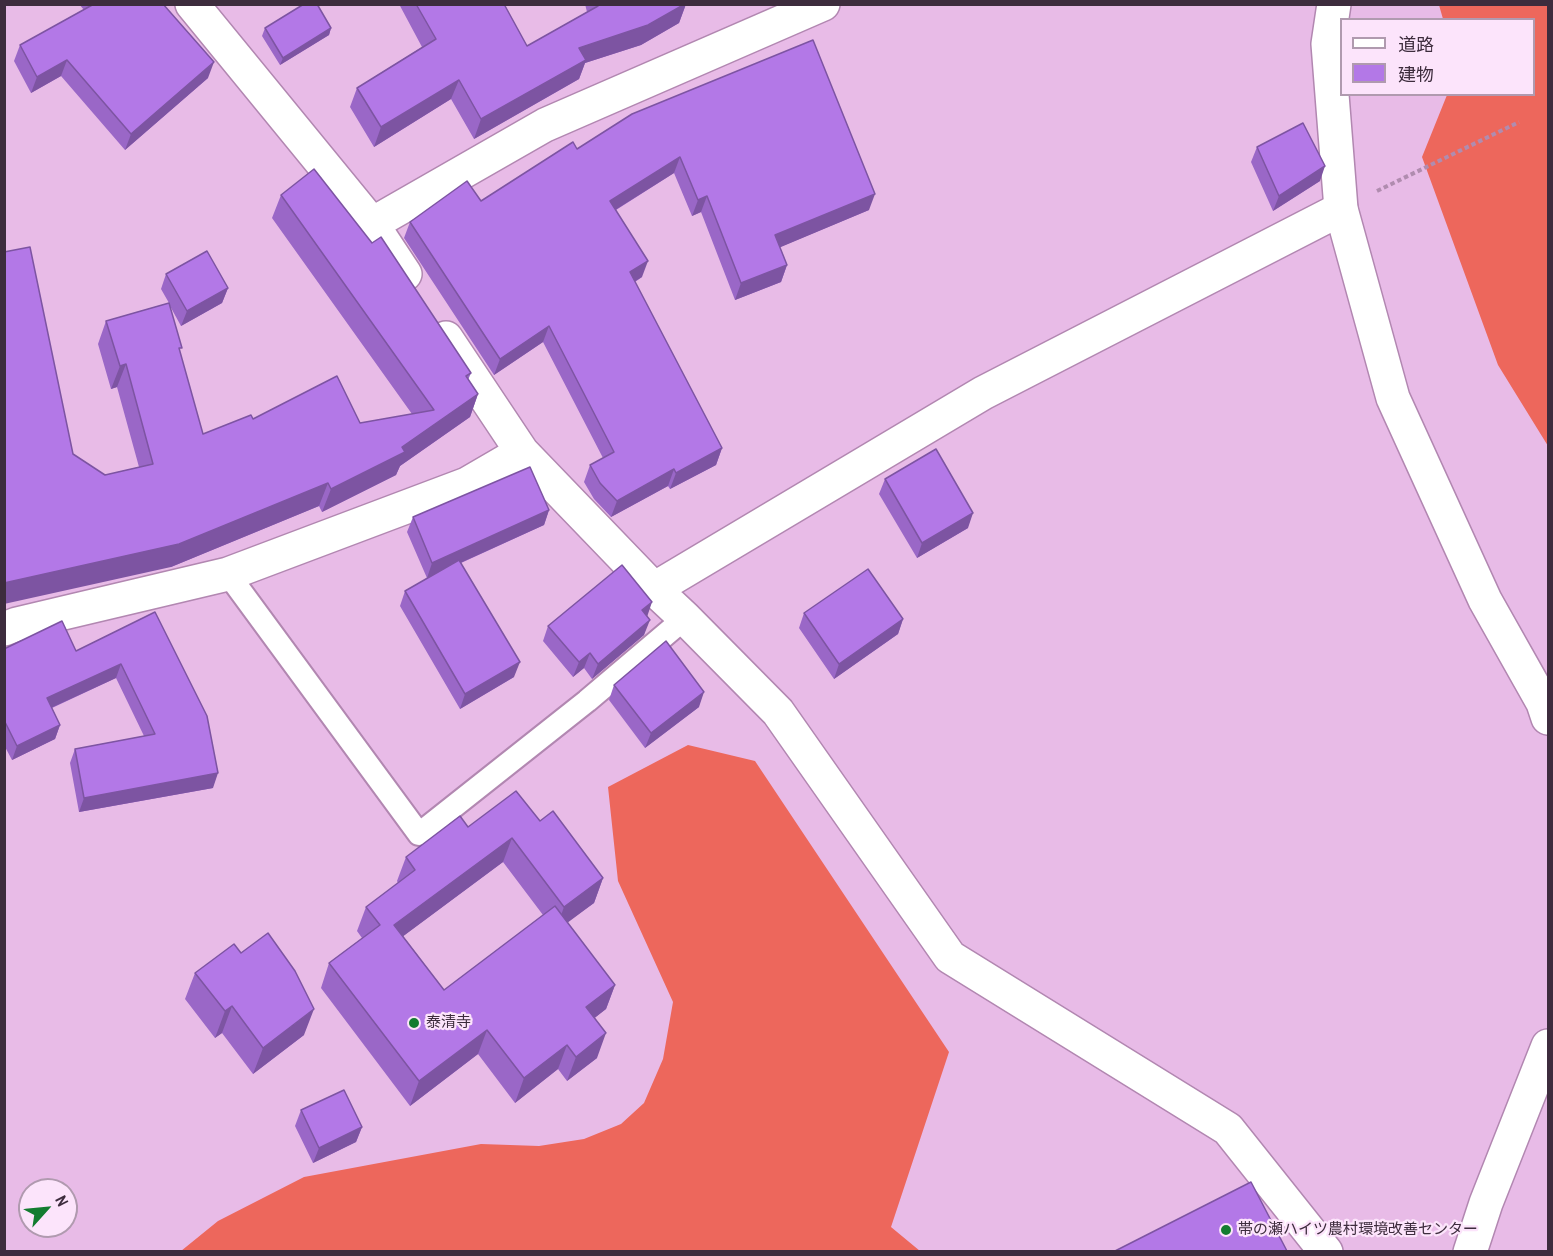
<!DOCTYPE html>
<meta charset="utf-8">
<style>
body{margin:0}
#map{position:relative;width:1553px;height:1256px;overflow:hidden;background:#e8bbe7;font-family:"Archivo Narrow","Noto Sans JP",sans-serif}
canvas{display:block}
.frame{position:absolute;inset:0;border:6px solid #3d2c3d;pointer-events:none}
.legend{position:absolute;left:1340px;top:18px;width:195px;height:78px;box-sizing:border-box;background:#fce4fb;border:2px solid #b09aaf;margin:0;padding:8px 10px;list-style:none;font-size:18px;color:#3d2c3d}
.legend li{display:flex;align-items:center;gap:12px;height:30px}
.legend b{width:30px;border:2px solid #b09aaf}
.north{position:absolute;left:18px;top:1178px;width:60px;height:60px;box-sizing:border-box;background:#fce4fb;border:2px solid #b09aaf;border-radius:50%;rotate:63deg;font-size:16px;font-weight:700;line-height:24px;text-align:center;color:#3d2c3d}
.north::after{content:'';display:block;margin:auto;width:21px;height:27px;background:#137c30;clip-path:polygon(50% 0,100% 100%,50% 72%,0 100%)}
</style>
<div id="map">
<canvas width="1553" height="1256"></canvas>
<div class="frame"></div>
<ul class="legend">
<li><b style="height:8px;background:#fff"></b>道路</li>
<li><b style="height:16px;background:#b378e7"></b>建物</li>
</ul>
<div class="north">N</div>
</div>
<script>
const g = document.querySelector('canvas').getContext('2d');
g.lineJoin = 'round';
function fillPath(path, color) { g.fillStyle = color; g.fill(path, 'evenodd'); }
function stroke(path, color, width, dash) { g.strokeStyle = color; g.lineWidth = width; g.lineCap = dash ? 'butt' : 'round'; g.setLineDash(dash || []); g.stroke(path); }
function write(font, color, halo, rows, align = 'center') {
  g.font = font + ' "Archivo Narrow","Noto Sans JP",sans-serif'; g.lineWidth = 4.5; g.setLineDash([]); g.textBaseline = 'middle'; g.strokeStyle = halo; g.fillStyle = color; for (const [text, x, y, turn = 0] of rows) {
    g.save(); g.translate(x, y); g.rotate((+turn || 0) * Math.PI / 180); g.textAlign = isNaN(turn) ? turn : align; if (halo) g.strokeText(text, 0, 0); g.fillText(text, 0, 0); g.restore();
  }
}
const forest = new Path2D(`
 M 1439,5 L 1548,5 L 1548,446 L 1498,365 L 1422,157 L 1447,95 L 1534,94 L 1534,20 L 1443,19 Z
 M 688,745 L 755,761 L 949,1052 L 891,1227 L 920,1251 L 181,1251 L 218,1221 L 304,1177 L 481,1144 L 539,1146 L 584,1139 L 621,1124 L 644,1103 L 663,1059 L 673,1002 L 618,881 L 608,787 Z`);
const path = new Path2D(`
 M 1377,191 L 1519,122`);
const service = new Path2D(`
 M 228,574 L 419,834 L 587,701 L 685,618`);
const minor = new Path2D(`
 M 192,4 L 372,224 L 405,274
 M 372,224 L 545,125 L 823,4
 M 446,338 L 522,452 L 654,589 L 685,618 L 778,712 L 950,957 L 1228,1129 L 1326,1252
 M 654,589 L 983,393 L 1341,209
 M 4,629 L 17,624 L 228,574 L 467,484 L 522,452`);
const tertiary = new Path2D(`
 M 1334,4 L 1328,44 L 1341,209 L 1393,398 L 1485,600 L 1543,703 L 1548,718
 M 1470,1252 L 1486,1203 L 1548,1046`);
const wall = new Path2D(`
 M 79,4 L 163,4 L 208,78 L 125,150 L 61,76 L 31,93 L 14,61 L 20,45 L 84,10 Z
 M 399,4 L 504,4 L 527,46 L 587,12 L 585,4 L 686,4 L 679,23 L 641,45 L 585,63 L 579,79 L 474,139 L 451,99 L 374,147 L 350,107 L 357,88 L 422,47 Z
 M 265,28 L 331,28 L 329,35 L 280,65 L 262,36 Z
 M 632,114 L 869,210 L 780,247 L 787,265 L 781,282 L 735,300 L 701,212 L 692,216 L 674,173 L 616,210 L 642,277 L 635,282 L 722,448 L 716,465 L 670,489 L 668,486 L 611,517 L 594,499 L 584,482 L 590,465 L 603,458 L 543,342 L 494,375 L 404,238 L 410,222 L 481,201 L 577,149 Z
 M 1257,147 L 1320,181 L 1273,211 L 1251,162 Z
 M 281,195 L 471,373 L 468,380 L 478,394 L 470,417 L 400,466 L 396,475 L 322,512 L 319,506 L 171,567 L 73,454 L 105,475 L 139,467 L 117,387 L 111,389 L 98,344 L 106,321 L 169,303 L 161,289 L 166,274 L 228,288 L 222,303 L 181,326 L 170,306 L 180,352 L 203,434 L 253,419 L 360,423 L 412,414 L 272,218 Z
 M 885,479 L 968,528 L 917,558 L 879,494 Z
 M 549,510 L 544,525 L 461,563 L 514,677 L 460,709 L 400,606 L 405,591 L 432,576 L 427,578 L 407,532 L 413,517 Z
 M 155,612 L 213,788 L 79,812 L 70,763 L 75,749 L 144,736 L 116,678 L 52,708 L 60,725 L 55,739 L 12,760 L 4,745 L 4,649 L 76,651 Z
 M 804,613 L 903,619 L 898,634 L 834,679 L 799,628 Z
 M 647,616 L 644,635 L 592,679 L 584,668 L 573,677 L 543,641 L 548,626 Z
 M 614,685 L 699,707 L 645,748 L 609,700 Z
 M 540,821 L 603,878 L 594,903 L 567,922 L 615,985 L 606,1009 L 594,1018 L 597,1058 L 567,1081 L 558,1069 L 515,1103 L 478,1054 L 410,1106 L 321,988 L 329,963 L 362,938 L 357,931 L 366,907 L 398,883 L 397,881 L 406,857 L 468,827 ZM 503,862 L 543,915 L 444,990 L 403,936 Z
 M 195,973 L 304,1035 L 253,1074 L 222,1033 L 215,1038 L 185,999 Z
 M 301,1110 L 362,1127 L 356,1142 L 313,1163 L 295,1126 Z`);
const shadedWall = new Path2D(`
 M 686,4 L 679,23 L 641,45 L 585,63 L 579,79 L 474,139 L 481,119 L 579,48 Z
 M 331,28 L 329,35 L 280,65 L 283,58 Z
 M 67,60 L 61,76 L 31,93 L 37,77 Z
 M 214,62 L 208,78 L 125,150 L 131,134 Z
 M 459,80 L 451,99 L 374,147 L 381,127 Z
 M 680,157 L 674,173 L 604,217 L 610,201 Z
 M 1325,166 L 1320,181 L 1273,211 L 1279,196 Z
 M 875,194 L 869,210 L 769,252 L 775,235 Z
 M 707,196 L 701,212 L 692,216 L 698,200 Z
 M 648,261 L 642,277 L 624,288 L 630,272 Z
 M 787,265 L 781,282 L 735,300 L 741,283 Z
 M 228,288 L 222,303 L 181,326 L 187,311 Z
 M 549,326 L 543,342 L 494,375 L 500,359 Z
 M 126,364 L 117,387 L 111,389 L 120,366 Z
 M 478,394 L 470,417 L 400,466 L 396,475 L 322,512 L 331,489 L 402,447 Z
 M 722,448 L 716,465 L 670,489 L 676,473 Z
 M 674,469 L 668,486 L 611,517 L 617,501 Z
 M 328,483 L 319,506 L 171,567 L 4,604 L 4,583 Z
 M 549,510 L 544,525 L 427,578 L 432,563 Z
 M 973,513 L 968,528 L 917,558 L 922,543 Z
 M 652,602 L 647,617 L 642,610 Z
 M 903,619 L 898,634 L 834,679 L 839,664 Z
 M 650,620 L 644,635 L 592,679 L 598,664 Z
 M 590,653 L 584,668 L 573,677 L 579,662 Z
 M 520,662 L 514,677 L 460,709 L 465,694 Z
 M 121,664 L 116,678 L 42,712 L 47,698 Z
 M 704,692 L 699,707 L 645,748 L 651,733 Z
 M 60,725 L 55,739 L 12,760 L 17,746 Z
 M 218,773 L 213,788 L 79,812 L 84,798 Z
 M 512,838 L 503,862 L 386,949 L 394,925 Z
 M 603,878 L 594,903 L 555,932 L 564,907 Z
 M 615,985 L 606,1009 L 577,1032 L 586,1007 Z
 M 232,1006 L 222,1033 L 215,1038 L 225,1011 Z
 M 314,1009 L 304,1035 L 253,1074 L 263,1048 Z
 M 487,1030 L 478,1054 L 410,1106 L 419,1081 Z
 M 606,1033 L 597,1058 L 567,1081 L 576,1057 Z
 M 567,1045 L 558,1069 L 515,1103 L 524,1078 Z
 M 362,1127 L 356,1142 L 313,1163 L 319,1148 Z`);
const building = new Path2D(`
 M 94,4 L 163,4 L 214,62 L 131,134 L 67,60 L 37,77 L 20,45 Z
 M 304,4 L 317,4 L 331,28 L 283,58 L 265,28 Z
 M 416,4 L 504,4 L 527,46 L 598,6 L 598,4 L 685,4 L 648,25 L 579,48 L 586,60 L 481,119 L 459,80 L 381,127 L 357,88 L 436,39 Z
 M 813,40 L 875,194 L 775,235 L 787,265 L 741,283 L 707,196 L 698,200 L 680,157 L 610,201 L 648,261 L 630,272 L 722,448 L 676,473 L 674,469 L 617,501 L 600,483 L 590,465 L 614,452 L 549,326 L 500,359 L 410,222 L 467,181 L 481,201 L 573,142 L 577,149 L 632,114 Z
 M 1303,123 L 1325,166 L 1279,196 L 1257,147 Z
 M 314,169 L 372,243 L 381,237 L 471,373 L 466,376 L 478,394 L 402,447 L 405,452 L 331,489 L 328,483 L 179,544 L 4,583 L 4,252 L 30,247 L 73,454 L 105,475 L 153,464 L 126,364 L 120,366 L 106,321 L 169,303 L 182,348 L 179,348 L 203,434 L 251,415 L 253,419 L 337,376 L 360,423 L 434,410 L 281,195 Z
 M 207,251 L 228,288 L 187,311 L 166,274 Z
 M 936,449 L 973,513 L 922,543 L 885,479 Z
 M 530,467 L 549,510 L 432,563 L 413,517 Z
 M 459,560 L 520,662 L 465,694 L 405,591 Z
 M 622,565 L 652,602 L 642,610 L 650,620 L 598,664 L 590,653 L 579,662 L 548,626 Z
 M 868,569 L 903,619 L 839,664 L 804,613 Z
 M 155,612 L 207,716 L 218,773 L 84,798 L 75,749 L 155,734 L 121,664 L 47,698 L 60,725 L 17,746 L 4,720 L 4,649 L 62,621 L 76,651 Z
 M 666,641 L 704,692 L 651,733 L 614,685 Z
 M 516,791 L 540,821 L 553,811 L 603,878 L 564,907 L 512,838 L 394,925 L 444,990 L 555,906 L 615,985 L 586,1007 L 606,1033 L 576,1057 L 567,1045 L 524,1078 L 487,1030 L 419,1081 L 329,963 L 380,925 L 366,907 L 415,870 L 406,857 L 460,816 L 468,827 Z
 M 268,933 L 295,971 L 314,1009 L 263,1048 L 232,1006 L 225,1011 L 195,973 L 234,944 L 241,953 Z
 M 344,1090 L 362,1127 L 319,1148 L 301,1110 Z
 M 1251,1182 L 1287,1251 L 1115,1251 Z`);
const markers = [
 [414,1023,6,"#137c30"],
 [1226,1230,6,"#137c30"]
];
const poiNames = [
 ["泰清寺",426,1023],
 ["帯の瀬ハイツ農村環境改善センター",1238,1230]
];
fillPath(forest, '#ed675c');
stroke(service, '#b287b1', 26);
stroke(minor, '#b287b1', 36);
stroke(tertiary, '#b287b1', 36);
stroke(path, '#b08caf', 4, [4.5, 3]);
stroke(service, '#fff', 22);
stroke(minor, '#fff', 33);
stroke(tertiary, '#fff', 33);
fillPath(wall, '#9a67c7');
fillPath(shadedWall, '#7d54a2');
fillPath(building, '#b378e7');
stroke(building, '#7d54a2', 1.5);
for (const [x, y, r, color] of markers) { const dot = new Path2D(); dot.arc(x, y, r, 0, 2 * Math.PI); g.fillStyle = color; g.fill(dot); stroke(dot, '#fce4fb', 2); }
write('15px', '#3d2c3d', '#fce4fb', poiNames, 'left');
</script>
